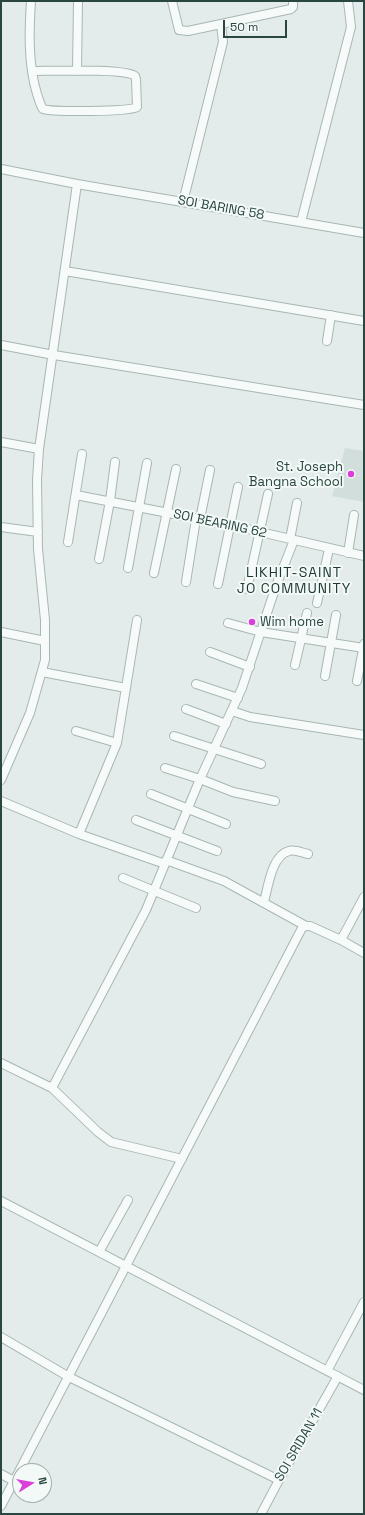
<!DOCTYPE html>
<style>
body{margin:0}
#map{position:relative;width:365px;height:1515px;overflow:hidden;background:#e3ecea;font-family:"Space Grotesk",sans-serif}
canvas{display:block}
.frame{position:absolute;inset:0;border:2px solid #294640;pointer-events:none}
.north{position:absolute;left:12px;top:1463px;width:40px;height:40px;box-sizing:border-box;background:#f3f9f7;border:1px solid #a2b1ae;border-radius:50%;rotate:79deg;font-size:11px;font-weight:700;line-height:16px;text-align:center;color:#294640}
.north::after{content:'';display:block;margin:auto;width:14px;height:18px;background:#db3edb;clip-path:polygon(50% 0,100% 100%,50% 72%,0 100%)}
.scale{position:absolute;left:223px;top:20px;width:64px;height:18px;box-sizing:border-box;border:2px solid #294640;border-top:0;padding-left:5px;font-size:12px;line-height:14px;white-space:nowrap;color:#294640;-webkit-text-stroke:3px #f3f9f7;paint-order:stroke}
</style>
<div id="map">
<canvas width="365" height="1515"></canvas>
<div class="frame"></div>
<div class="north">N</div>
<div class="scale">50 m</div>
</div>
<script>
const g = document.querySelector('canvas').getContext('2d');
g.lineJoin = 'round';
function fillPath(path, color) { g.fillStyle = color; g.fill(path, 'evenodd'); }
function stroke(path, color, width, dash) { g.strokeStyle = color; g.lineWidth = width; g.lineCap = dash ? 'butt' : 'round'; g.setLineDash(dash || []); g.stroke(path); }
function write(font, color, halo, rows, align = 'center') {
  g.font = font + ' "Space Grotesk",sans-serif'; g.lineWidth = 4; g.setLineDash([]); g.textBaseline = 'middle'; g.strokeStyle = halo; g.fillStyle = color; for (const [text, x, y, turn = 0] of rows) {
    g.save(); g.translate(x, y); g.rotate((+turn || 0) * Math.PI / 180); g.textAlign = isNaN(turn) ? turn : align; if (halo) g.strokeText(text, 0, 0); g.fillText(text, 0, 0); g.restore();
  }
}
const built = new Path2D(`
 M 345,448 L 364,451 L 364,502 L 332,496 Z`);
const street = new Path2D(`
 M 31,1 C 29,32 28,64 37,94 C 39,99 40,105 43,109 C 52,112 129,112 137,107 L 136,79 L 135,76 C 126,68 49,71 32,71
 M 172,1 L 179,30 L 188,31 L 221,24 L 223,42 L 183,202
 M 221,24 L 291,9 L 293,7 L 293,1
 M 77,71 L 78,1
 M 1,169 L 77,184 L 364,233
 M 301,222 L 351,27 L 348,1
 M 65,271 L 364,321
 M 327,341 L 331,315
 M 1,345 L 54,355 L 364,405
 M 1,442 L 39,449
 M 76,495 L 230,525 L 364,556
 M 200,519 L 210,470
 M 1,527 L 38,532
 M 290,539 L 297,503
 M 68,542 L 82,454
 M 348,553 L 354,515
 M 99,559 L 110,501 L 115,462
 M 128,568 L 147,463
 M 154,573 L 176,469
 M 186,582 L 196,519
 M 218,584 L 238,487
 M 247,589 L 268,494
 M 317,603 L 329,549
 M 228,623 L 261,632 L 364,648
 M 1,632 L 45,641
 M 210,652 L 250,667
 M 295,665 L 307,613
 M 42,672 L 126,688
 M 325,676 L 336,615
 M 357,681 L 364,644
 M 196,684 L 238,698
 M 186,709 L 226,724
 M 232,711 L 250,717 L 364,735
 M 76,731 L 117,743
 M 174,736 L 261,764
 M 165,768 L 200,779 L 233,792 L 275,801
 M 1,780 L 30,713 L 45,660 L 45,620 L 38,549 L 37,480 L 39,449 L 77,184
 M 151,794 L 226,824
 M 1,801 L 79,834 L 165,864
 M 136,820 L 217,851
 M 79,834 L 117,743 L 137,620
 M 166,860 L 224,881 L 306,926 L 310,926 L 341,940 L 364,953
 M 123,878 L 196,908
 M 264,902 C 268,887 272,855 289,851 C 294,849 303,853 308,854
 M 341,940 L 364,897
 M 1,1063 L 52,1088 L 98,1132 L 111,1142 L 182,1159
 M 52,1088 L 146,910 L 200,779 L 242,688 L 276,586 L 294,540
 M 1,1201 L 364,1390
 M 99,1252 L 128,1200
 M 1,1337 L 69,1377 L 279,1480
 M 327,1371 L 364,1302
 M 1,1474 L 14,1481
 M 1,1506 L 302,928 L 306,926
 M 261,1514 L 279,1480 L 338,1376`);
const markers = [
 [351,474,4,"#db3edb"],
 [252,622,4,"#db3edb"]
];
const streetNames = [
 ["SOI BARING 58",221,208,10],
 ["SOI BEARING 62",220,524,12],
 ["SOI SRIDAN 11",299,1445,-60]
];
const poiNames = [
 ["St. Joseph",343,467],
 ["Bangna School",343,482],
 ["Wim home",260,622,"left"]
];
const neighbourhoodNames = [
 ["LIKHIT-SAINT",294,573],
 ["JO COMMUNITY",294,589]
];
fillPath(built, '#d1dedc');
stroke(street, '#a7b7b4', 10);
stroke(street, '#f6faf9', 8);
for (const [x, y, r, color] of markers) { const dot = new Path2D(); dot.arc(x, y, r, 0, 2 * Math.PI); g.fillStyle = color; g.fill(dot); stroke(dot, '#f3f9f7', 1.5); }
write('13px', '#294640', '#f3f9f7', streetNames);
write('13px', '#294640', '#f3f9f7', poiNames, 'right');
g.letterSpacing = '1px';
write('14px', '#1b3732', '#f3f9f7', neighbourhoodNames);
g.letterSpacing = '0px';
</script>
